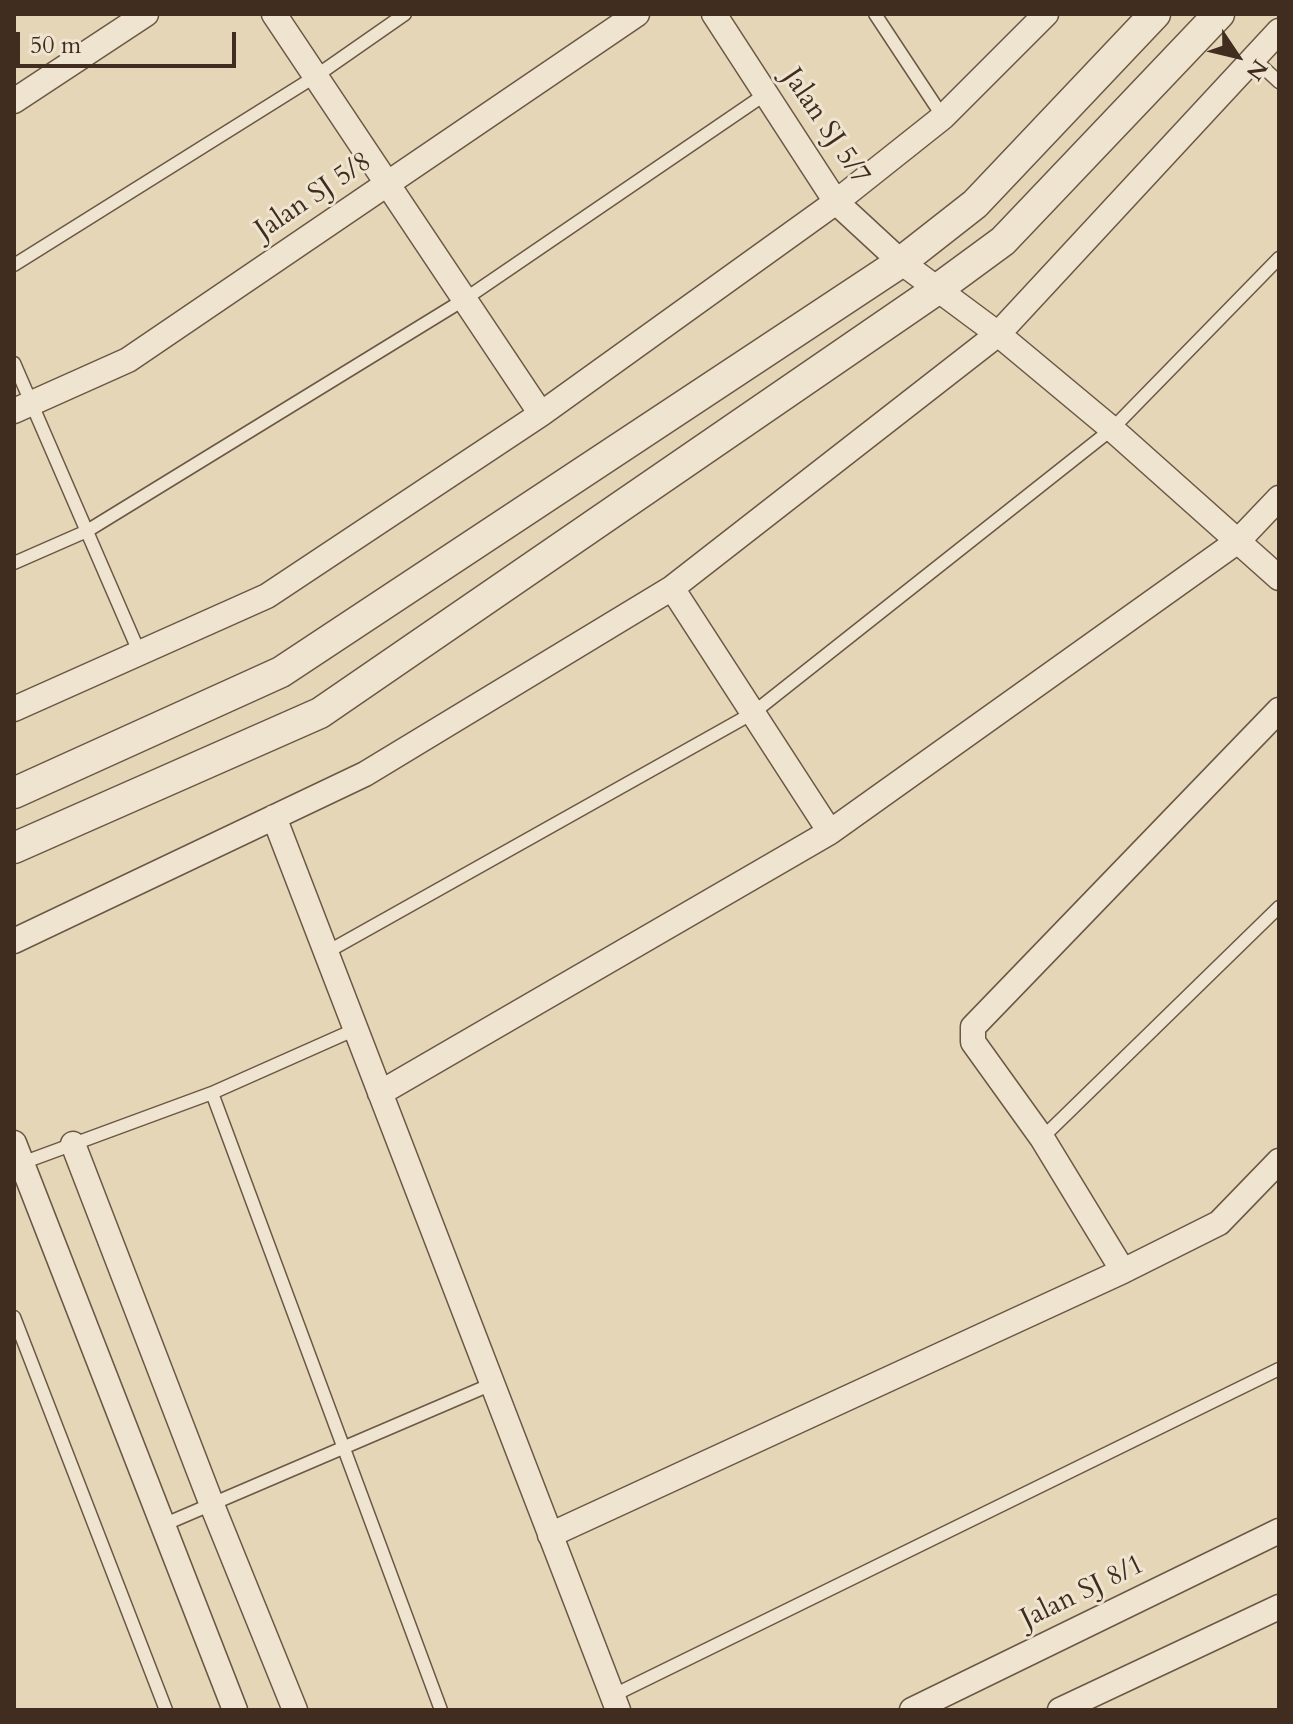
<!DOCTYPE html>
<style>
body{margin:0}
#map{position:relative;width:1293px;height:1724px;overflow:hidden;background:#e5d6b7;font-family:Cardo,serif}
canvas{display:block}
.frame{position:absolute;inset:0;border:16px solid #412d1f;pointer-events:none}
.north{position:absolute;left:1197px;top:16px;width:80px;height:80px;-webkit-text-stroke:6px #eee4d0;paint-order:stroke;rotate:125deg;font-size:22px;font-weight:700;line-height:32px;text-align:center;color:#412d1f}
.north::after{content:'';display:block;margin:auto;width:28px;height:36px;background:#412d1f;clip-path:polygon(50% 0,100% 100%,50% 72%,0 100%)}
.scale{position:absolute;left:16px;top:32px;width:220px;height:36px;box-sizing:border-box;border:4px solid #412d1f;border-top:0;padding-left:10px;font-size:24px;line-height:28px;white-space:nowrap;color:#412d1f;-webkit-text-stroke:6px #eee4d0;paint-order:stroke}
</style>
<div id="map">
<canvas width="1293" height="1724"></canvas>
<div class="frame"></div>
<div class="north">N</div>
<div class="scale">50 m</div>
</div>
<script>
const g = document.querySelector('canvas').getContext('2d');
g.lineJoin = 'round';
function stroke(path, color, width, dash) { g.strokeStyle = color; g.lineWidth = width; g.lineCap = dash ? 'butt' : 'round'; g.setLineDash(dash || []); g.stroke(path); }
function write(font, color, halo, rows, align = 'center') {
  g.font = font + ' Cardo,serif'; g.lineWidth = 6; g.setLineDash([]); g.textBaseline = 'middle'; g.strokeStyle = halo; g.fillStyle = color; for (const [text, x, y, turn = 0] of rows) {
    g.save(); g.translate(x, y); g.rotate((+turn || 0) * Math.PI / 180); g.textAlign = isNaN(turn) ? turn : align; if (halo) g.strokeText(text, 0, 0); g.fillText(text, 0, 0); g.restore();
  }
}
const service = new Path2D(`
 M 875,14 L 943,117
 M 1253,58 L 1279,82
 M 14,265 L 316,76 L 405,14
 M 14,363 L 140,654
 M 14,563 L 87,531 L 465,299 L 767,93
 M 327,952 L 753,713 L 1112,429 L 1279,258
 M 212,1093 L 441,1710
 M 1042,1138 L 1279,907
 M 22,1163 L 212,1093 L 356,1029
 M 14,1317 L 166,1710
 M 163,1525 L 492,1384
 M 612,1696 L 1279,1369`);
const minor = new Path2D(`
 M 274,14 L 541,414
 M 714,14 L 836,202 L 901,262 L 998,334 L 1112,429 L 1279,578
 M 14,101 L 146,14
 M 14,411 L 128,360 L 637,14
 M 672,588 L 830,832
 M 14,709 L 267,596 L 541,414 L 836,202 L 943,117 L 1046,14
 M 274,817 L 618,1710
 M 14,941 L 365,774 L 672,588 L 998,334 L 1279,31
 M 380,1093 L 830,832 L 1238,541 L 1279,498
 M 14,1143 L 235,1710
 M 73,1144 L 212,1505 L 295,1710
 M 1123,1271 L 1042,1138 L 973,1042 L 973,1027 L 1279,710
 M 550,1535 L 1123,1271 L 1219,1223 L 1279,1161
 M 912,1710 L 1279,1531
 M 1060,1710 L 1279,1607`);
const tertiary = new Path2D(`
 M 14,793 L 281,672 L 901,262 L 975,204 L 1155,14
 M 14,848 L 320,713 L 939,288 L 1003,241 L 1219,14`);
const streetNames = [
 ["Jalan SJ 5/7",825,127,56],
 ["Jalan SJ 5/8",314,197,-34],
 ["Jalan SJ 8/1",1083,1593,-26]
];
stroke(service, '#6a5745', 15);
stroke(minor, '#6a5745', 27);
stroke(tertiary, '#6a5745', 33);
stroke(service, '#eee4d0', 12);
stroke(minor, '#eee4d0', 24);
stroke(tertiary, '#eee4d0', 30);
write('28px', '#412d1f', '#eee4d0', streetNames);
</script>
